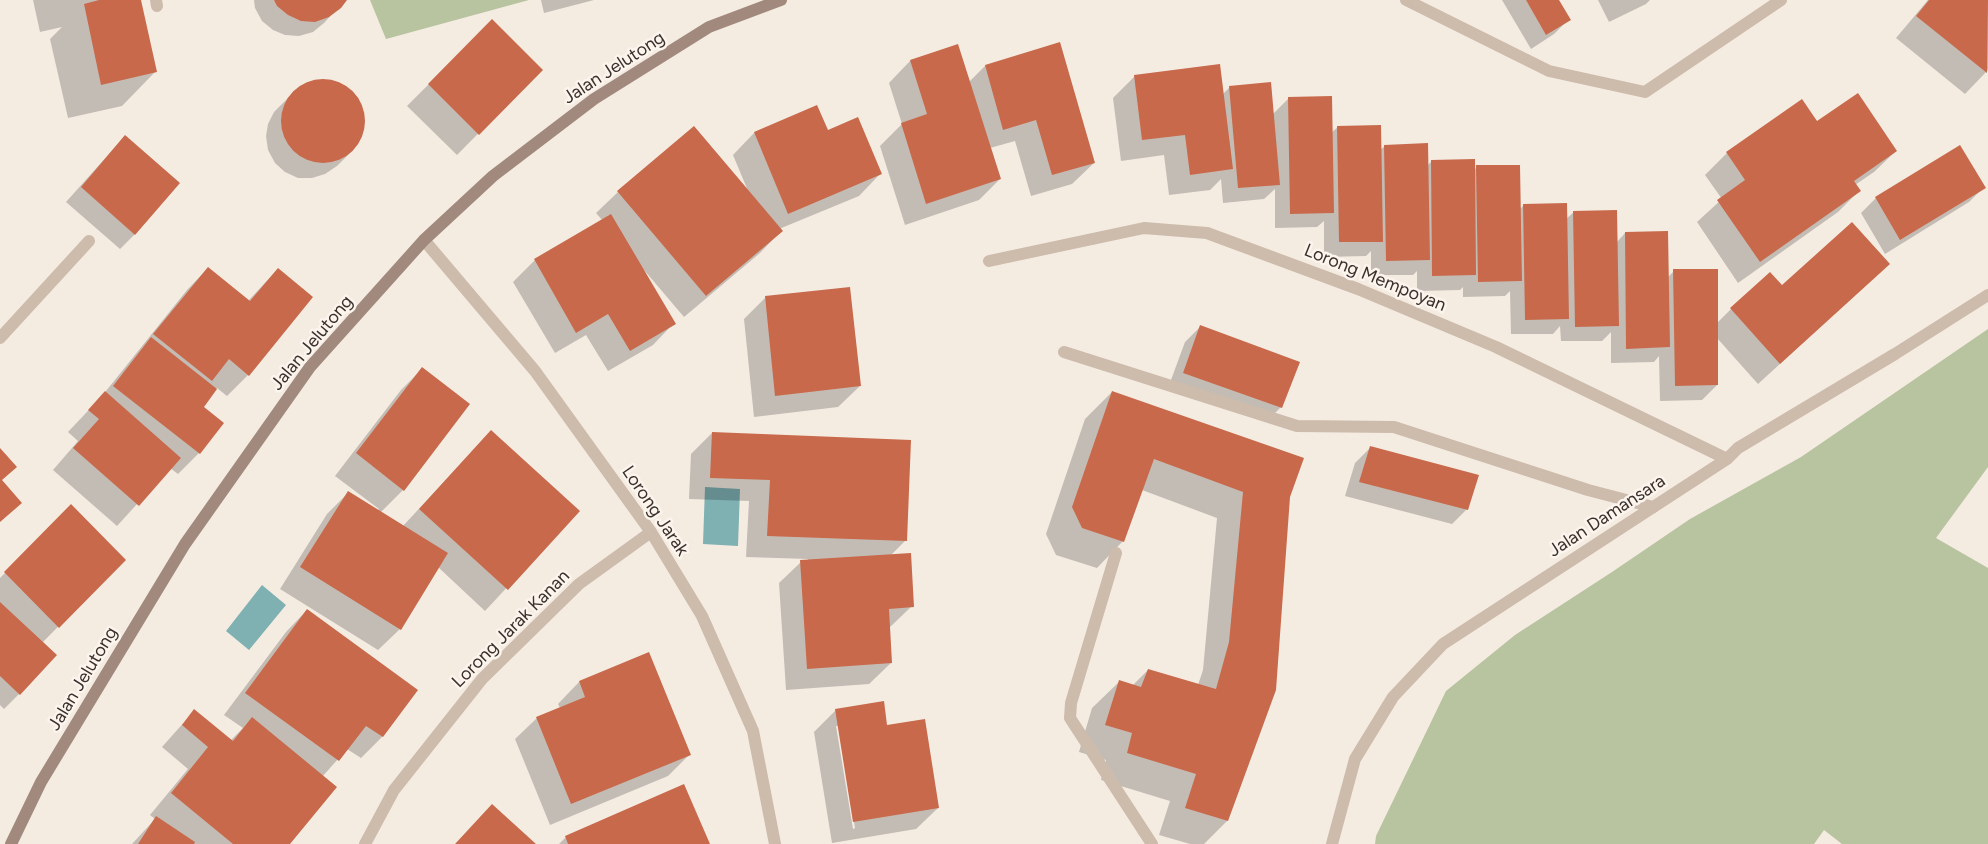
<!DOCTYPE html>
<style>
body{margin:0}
canvas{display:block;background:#f4ebe1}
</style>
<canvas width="1988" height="844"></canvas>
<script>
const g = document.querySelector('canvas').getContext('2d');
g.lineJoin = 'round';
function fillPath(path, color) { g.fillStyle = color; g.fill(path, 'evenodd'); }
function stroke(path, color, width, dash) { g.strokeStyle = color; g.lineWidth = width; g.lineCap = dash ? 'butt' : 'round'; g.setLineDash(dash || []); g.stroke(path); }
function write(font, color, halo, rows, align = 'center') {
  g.font = font + ' Figtree,sans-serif'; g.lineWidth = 5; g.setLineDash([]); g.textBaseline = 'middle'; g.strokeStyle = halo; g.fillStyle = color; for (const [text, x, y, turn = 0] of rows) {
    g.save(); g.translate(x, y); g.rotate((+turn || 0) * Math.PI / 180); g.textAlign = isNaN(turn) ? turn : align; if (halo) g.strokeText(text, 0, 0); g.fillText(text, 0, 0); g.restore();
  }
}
const green = new Path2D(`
 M 370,0 L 529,0 L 386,39 Z
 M 1988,329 L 1988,467 L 1936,538 L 1988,568 L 1988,844 L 1842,844 L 1824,830 L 1814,844 L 1375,844 L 1376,836 L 1446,691 L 1515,635 L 1612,572 L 1690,519 L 1801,457 Z`);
const water = new Path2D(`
 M 705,487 L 740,489 L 738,546 L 703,544 Z
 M 262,585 L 286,605 L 249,650 L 226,631 Z`);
const shadow = new Path2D(`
 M 33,0 L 139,0 L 155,72 L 122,106 L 68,118 L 50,39 L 62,27 L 40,32 Z
 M 254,0 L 345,0 L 324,23 L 313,32 L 299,36 L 285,35 L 273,30 L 262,21 L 255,8 Z
 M 541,0 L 594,0 L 544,13 Z
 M 1502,0 L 1558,0 L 1569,19 L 1554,34 L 1531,49 Z
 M 1598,0 L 1650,0 L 1646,4 L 1609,22 Z
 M 1928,0 L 1988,0 L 1988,70 L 1965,94 L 1896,38 Z
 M 492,21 L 541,70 L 457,155 L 407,106 Z
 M 1059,44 L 1094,163 L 1072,184 L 1031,196 L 1015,141 L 990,148 L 1000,179 L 979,200 L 905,225 L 880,146 L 902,124 L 889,83 L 910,61 L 957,46 L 969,82 L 985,66 Z
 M 1135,76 L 1222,95 L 1230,87 L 1273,114 L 1289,98 L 1331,133 L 1338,127 L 1380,150 L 1385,146 L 1427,166 L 1431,162 L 1474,170 L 1477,167 L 1520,209 L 1524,205 L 1566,219 L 1574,212 L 1617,242 L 1625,233 L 1668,277 L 1674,271 L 1717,323 L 1731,309 L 1782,287 L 1889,264 L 1758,384 L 1717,338 L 1717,385 L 1702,400 L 1660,401 L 1659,356 L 1654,362 L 1611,363 L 1611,332 L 1602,341 L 1561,341 L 1560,326 L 1553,334 L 1511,334 L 1510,291 L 1505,296 L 1463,297 L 1463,287 L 1460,290 L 1417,291 L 1417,271 L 1413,275 L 1371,275 L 1371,251 L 1366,256 L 1324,257 L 1324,221 L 1317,227 L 1275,228 L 1275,189 L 1264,199 L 1223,203 L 1221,179 L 1210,190 L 1169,195 L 1164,155 L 1121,161 L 1113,98 Z
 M 324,80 L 337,82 L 348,88 L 357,98 L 363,111 L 364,125 L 360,139 L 353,150 L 337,166 L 325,174 L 312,178 L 298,178 L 285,172 L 275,163 L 268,150 L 266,136 L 268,124 L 274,112 L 299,87 L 311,82 Z
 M 1802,101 L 1817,123 L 1896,151 L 1874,172 L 1855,185 L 1859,191 L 1838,212 L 1738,283 L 1697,222 L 1722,199 L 1705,175 L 1727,153 Z
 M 817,107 L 827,131 L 880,174 L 859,196 L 779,229 L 781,231 L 760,253 L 684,317 L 644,270 L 643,270 L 674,323 L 653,345 L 608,371 L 586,335 L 555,353 L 513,282 L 535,260 L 602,220 L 596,213 L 618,192 L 694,128 L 748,191 L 733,155 L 754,133 Z
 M 125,136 L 135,234 L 120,249 L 66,202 Z
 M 1960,147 L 1984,187 L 1969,202 L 1885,254 L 1861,213 L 1876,198 Z
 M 208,268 L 248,301 L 278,269 L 248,375 L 227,396 L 217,388 L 202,407 L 199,453 L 178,474 L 170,468 L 117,526 L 53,470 L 78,441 L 68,432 L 102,396 L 187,290 Z
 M 849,288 L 860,386 L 838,407 L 754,417 L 744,319 L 765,298 Z
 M 1200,327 L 1281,407 L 1266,422 L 1168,388 L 1185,342 Z
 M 422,369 L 403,490 L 380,513 L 403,526 L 491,431 L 578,511 L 485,611 L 438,567 L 400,629 L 378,650 L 280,589 L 327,514 L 348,493 L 377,511 L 379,509 L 335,476 L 401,390 Z
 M 1112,392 L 1289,497 L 1227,821 L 1204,844 L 1190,844 L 1159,835 L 1170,801 L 1101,780 L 1106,760 L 1079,752 L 1092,708 L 1119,682 L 1132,686 L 1148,670 L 1198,685 L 1203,670 L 1217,518 L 1142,490 L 1123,541 L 1097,568 L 1056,555 L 1046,534 L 1085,419 Z
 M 712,433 L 905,541 L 890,556 L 912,606 L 889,628 L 891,663 L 869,684 L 786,690 L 779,583 L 801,562 L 808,561 L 808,559 L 746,557 L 749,501 L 689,499 L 691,454 Z
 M 1370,448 L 1467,509 L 1452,524 L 1345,496 L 1355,463 Z
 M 71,506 L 124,560 L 42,643 L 19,694 L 4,709 L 0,705 L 0,578 Z
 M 307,610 L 416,690 L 382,737 L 361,758 L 347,749 L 322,777 L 289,844 L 132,844 L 155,819 L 150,815 L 188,769 L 162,747 L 194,711 L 231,740 L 243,728 L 224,715 L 286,632 Z
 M 649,654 L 689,755 L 668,776 L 550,825 L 515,739 L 537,718 L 560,708 L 558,704 L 579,682 Z
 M 836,710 L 886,726 L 938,808 L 916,829 L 832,843 L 814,732 ZM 836,726 L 839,726 L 855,828 L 853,829 Z
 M 566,837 L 708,844 L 559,844 Z`);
const building = new Path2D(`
 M 99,0 L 141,0 L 157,72 L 101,85 L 84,4 Z
 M 274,0 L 347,0 L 341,8 L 329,17 L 315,22 L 301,21 L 288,15 L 277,6 Z
 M 1526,0 L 1559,0 L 1571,20 L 1546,35 Z
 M 1929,0 L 1988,0 L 1987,73 L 1916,16 Z
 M 492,19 L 543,70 L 479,135 L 428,84 Z
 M 1060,42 L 1095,163 L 1052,175 L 1036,120 L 1003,130 L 985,65 Z
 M 958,44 L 1001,179 L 926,204 L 901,123 L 927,114 L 910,60 Z
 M 1220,64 L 1233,169 L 1190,175 L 1185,135 L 1142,140 L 1134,75 Z
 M281 121a42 42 0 1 1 84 0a42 42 0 1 1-84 0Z
 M 1271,82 L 1280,185 L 1238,188 L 1229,86 Z
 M 1858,93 L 1897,151 L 1854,181 L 1861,191 L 1760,262 L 1717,200 L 1745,180 L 1726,152 L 1802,99 L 1817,121 Z
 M 1332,96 L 1334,213 L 1290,214 L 1288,97 Z
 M 817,105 L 828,130 L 858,117 L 882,174 L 788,214 L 754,132 Z
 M 1381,125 L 1383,242 L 1339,242 L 1337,126 Z
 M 694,126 L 783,231 L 706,296 L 617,191 Z
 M 125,135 L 180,183 L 135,235 L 81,187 Z
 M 1428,143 L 1430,260 L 1386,261 L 1384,145 Z
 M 1960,145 L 1986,188 L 1900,240 L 1875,197 Z
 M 1475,159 L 1476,275 L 1432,276 L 1431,160 Z
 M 1476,165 L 1520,165 L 1522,281 L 1478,282 Z
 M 1567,203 L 1569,319 L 1525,320 L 1523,204 Z
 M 1617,210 L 1619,326 L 1575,327 L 1573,211 Z
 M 611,214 L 676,324 L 630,351 L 608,314 L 576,333 L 534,259 Z
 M 1852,222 L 1890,264 L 1780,364 L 1730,308 L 1770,272 L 1782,285 Z
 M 1668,231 L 1670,347 L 1626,349 L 1625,232 Z
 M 208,267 L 250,301 L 278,268 L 313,297 L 249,376 L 229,359 L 212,381 L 153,334 Z
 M 1673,269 L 1718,269 L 1718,385 L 1675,386 Z
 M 850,287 L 861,386 L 775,396 L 765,296 Z
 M 1200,325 L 1300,362 L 1282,408 L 1183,373 Z
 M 151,337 L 217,389 L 204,407 L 224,423 L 200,454 L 113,386 Z
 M 422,367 L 470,404 L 404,491 L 356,453 Z
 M 105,391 L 181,458 L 139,506 L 73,448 L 99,419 L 88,410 Z
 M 1112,391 L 1304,458 L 1290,497 L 1276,690 L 1228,821 L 1185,808 L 1196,774 L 1127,753 L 1132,733 L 1105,725 L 1119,680 L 1141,687 L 1148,669 L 1216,689 L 1229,642 L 1243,492 L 1154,459 L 1124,542 L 1082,528 L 1072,507 Z
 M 491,430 L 580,511 L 508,590 L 419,509 Z
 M 712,432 L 911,440 L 907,541 L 767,536 L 770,480 L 710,478 Z
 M 1370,446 L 1479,475 L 1468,510 L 1359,482 Z
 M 0,448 L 17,467 L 2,480 L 22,503 L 0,522 Z
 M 348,491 L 448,553 L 401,630 L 300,567 Z
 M 71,504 L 126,560 L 59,628 L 4,572 Z
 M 911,553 L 914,607 L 889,609 L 892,663 L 807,669 L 800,560 Z
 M 0,602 L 57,655 L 20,695 L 0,676 Z
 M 307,609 L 418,690 L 383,737 L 366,726 L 339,761 L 245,693 Z
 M 649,652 L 691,755 L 571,804 L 536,717 L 585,697 L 579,681 Z
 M 884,701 L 887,725 L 925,719 L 939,808 L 853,822 L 835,709 Z
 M 194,709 L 233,741 L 252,717 L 337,787 L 290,844 L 233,844 L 171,793 L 208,747 L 182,725 Z
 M 684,784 L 710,844 L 568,844 L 565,836 Z
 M 492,804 L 536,844 L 455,844 Z
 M 156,816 L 195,842 L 194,844 L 138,844 Z`);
const lane = new Path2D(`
 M 156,0 L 157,6
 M 1406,0 L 1549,71 L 1645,92 L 1781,0
 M 1064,352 L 1297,426 L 1394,427 L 1588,490 L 1653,507
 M 1116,553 L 1071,703 L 1070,718 L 1152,844`);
const street = new Path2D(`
 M 424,240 L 535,371 L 651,532 L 702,616 L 753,731 L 775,844
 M 989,261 L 1144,228 L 1207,233 L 1358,289 L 1496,347 L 1727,459
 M 0,338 L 89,241
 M 365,844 L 394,790 L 482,679 L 579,584 L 651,532
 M 1332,844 L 1355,759 L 1393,697 L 1443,644 L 1727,459 L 1738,448 L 1895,354 L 1988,295`);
const secondary = new Path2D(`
 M 11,844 L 41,782 L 185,544 L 310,367 L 424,240 L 493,176 L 594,99 L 709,27 L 781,0`);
const streetNames = [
 ["Jalan Jelutong",614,68,-33],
 ["Lorong Mempoyan",1375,278,22],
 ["Jalan Jelutong",312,343,-50],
 ["Lorong Jarak",655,511,56],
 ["Jalan Damansara",1607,516,-33],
 ["Lorong Jarak Kanan",511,629,-45],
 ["Jalan Jelutong",83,679,-59]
];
fillPath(green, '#b8c4a0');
fillPath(water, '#7fb0b2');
fillPath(shadow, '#0003');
fillPath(building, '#c8694b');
stroke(lane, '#cdbbac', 12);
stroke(street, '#cdbbac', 12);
stroke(secondary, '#a18a7d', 12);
write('18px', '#3b302b', '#fbf5ee', streetNames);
</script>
